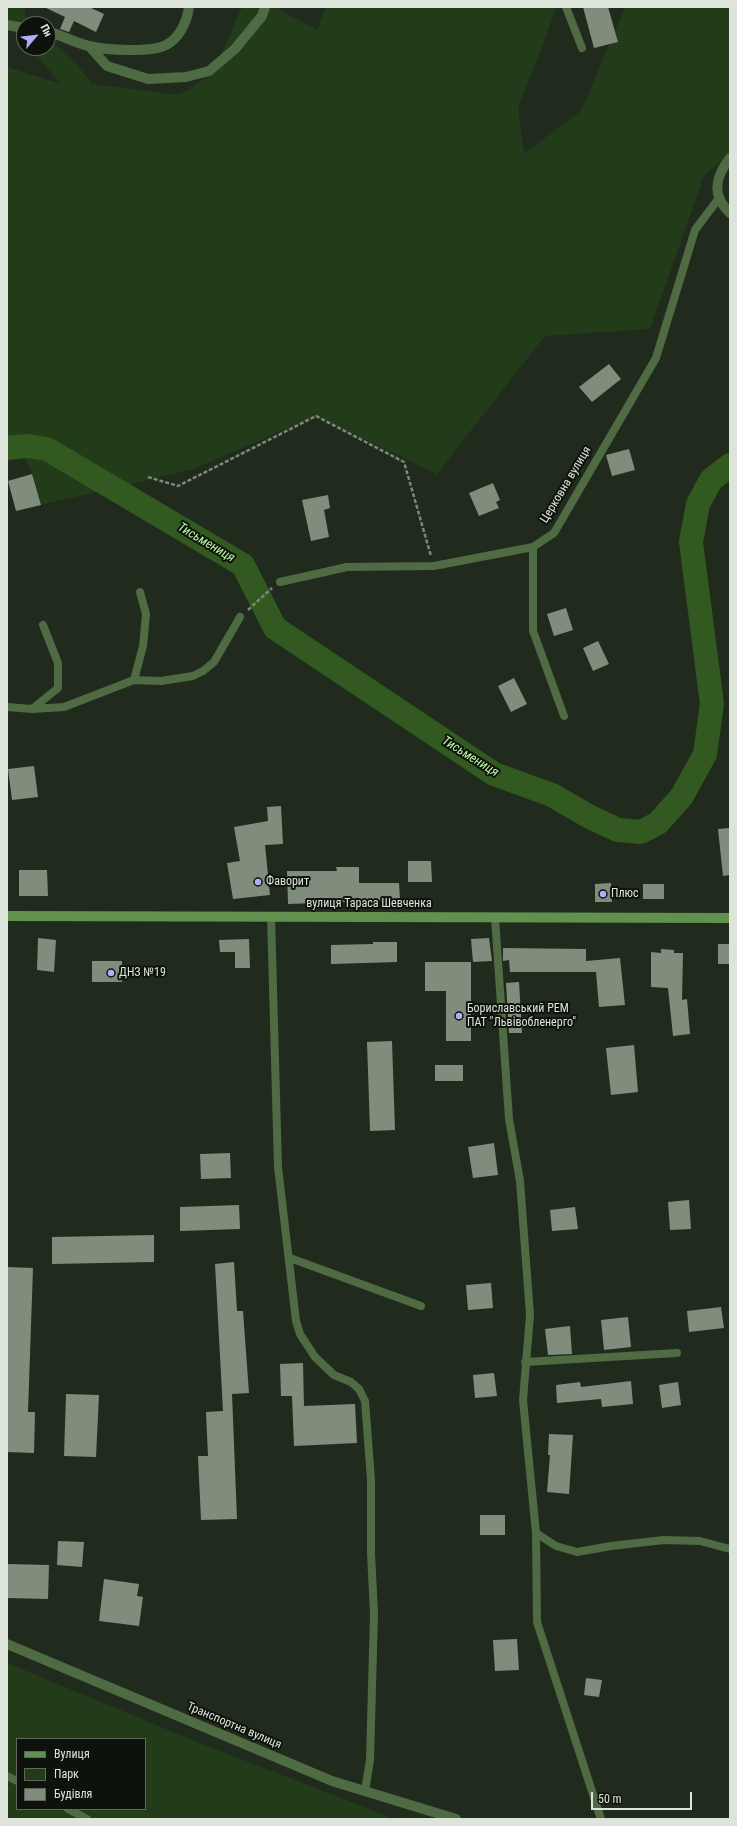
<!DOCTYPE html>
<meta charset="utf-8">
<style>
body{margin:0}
#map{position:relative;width:737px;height:1826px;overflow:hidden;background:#212b1d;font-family:"Roboto Condensed",sans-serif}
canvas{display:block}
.frame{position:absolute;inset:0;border:8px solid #dde4da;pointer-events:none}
.legend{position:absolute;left:16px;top:1738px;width:130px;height:72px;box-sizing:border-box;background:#0e120c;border:1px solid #61665e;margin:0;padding:5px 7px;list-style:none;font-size:12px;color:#dde4da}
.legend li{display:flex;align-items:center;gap:8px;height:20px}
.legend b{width:20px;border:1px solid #61665e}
.north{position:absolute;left:16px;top:16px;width:40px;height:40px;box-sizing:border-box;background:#0e120c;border:1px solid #61665e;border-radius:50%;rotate:62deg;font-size:11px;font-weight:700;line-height:16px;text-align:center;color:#dde4da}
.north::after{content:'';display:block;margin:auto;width:14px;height:18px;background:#b3adf9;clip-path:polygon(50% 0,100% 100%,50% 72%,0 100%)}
.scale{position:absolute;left:591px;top:1792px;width:101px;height:18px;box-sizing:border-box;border:2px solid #dde4da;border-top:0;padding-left:5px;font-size:12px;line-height:14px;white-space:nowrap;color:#dde4da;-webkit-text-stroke:3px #0e120c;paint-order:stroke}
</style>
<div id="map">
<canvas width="737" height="1826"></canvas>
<div class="frame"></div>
<ul class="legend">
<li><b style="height:5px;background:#62914f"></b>Вулиця</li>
<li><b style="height:11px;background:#223b19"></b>Парк</li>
<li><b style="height:11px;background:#808d7c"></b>Будівля</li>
</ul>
<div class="north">Пн</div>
<div class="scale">50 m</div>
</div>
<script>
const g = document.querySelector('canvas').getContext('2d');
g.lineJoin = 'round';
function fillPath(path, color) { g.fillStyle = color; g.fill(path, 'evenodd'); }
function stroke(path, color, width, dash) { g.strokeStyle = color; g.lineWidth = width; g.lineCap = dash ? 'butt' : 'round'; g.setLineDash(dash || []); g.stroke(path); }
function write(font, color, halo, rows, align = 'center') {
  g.font = font + ' "Roboto Condensed",sans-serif'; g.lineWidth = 4; g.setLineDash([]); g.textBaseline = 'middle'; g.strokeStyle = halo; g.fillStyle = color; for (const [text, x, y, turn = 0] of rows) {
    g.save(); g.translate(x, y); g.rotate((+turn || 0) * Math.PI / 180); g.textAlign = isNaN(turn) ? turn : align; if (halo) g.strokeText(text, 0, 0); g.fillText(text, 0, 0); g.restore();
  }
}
const green = new Path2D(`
 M 7,7 L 25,7 L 25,13 L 29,24 L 24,24 L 24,41 L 12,28 L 7,26 Z
 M 242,7 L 279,7 L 279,10 L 318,30 L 325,7 L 555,7 L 556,9 L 518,109 L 524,153 L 581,111 L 625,7 L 730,7 L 730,154 L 704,176 L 650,329 L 545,336 L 437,474 L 316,416 L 194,469 L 41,505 L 32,474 L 26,460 L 7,449 L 7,67 L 61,84 L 30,48 L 48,48 L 48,39 L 51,40 L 78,66 L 92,84 L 180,95 L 213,73 Z
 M 7,1663 L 195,1741 L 395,1819 L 7,1819 ZM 17,1739 L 145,1739 L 145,1809 L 17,1809 Z`);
const river = new Path2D(`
 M 7,448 L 27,446 L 47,449 L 243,565 L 275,628 L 494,774 L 552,795 L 590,817 L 618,830 L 641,832 L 658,823 L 682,796 L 705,754 L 712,704 L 691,542 L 698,504 L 711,480 L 730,465`);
const building = new Path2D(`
 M 44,7 L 89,7 L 104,14 L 96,32 L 74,21 L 69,32 L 60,29 L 65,17 Z
 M 583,7 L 608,7 L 618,42 L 594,48 Z
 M 609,364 L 621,379 L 592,402 L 579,387 Z
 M 629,449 L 635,470 L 612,476 L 606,455 Z
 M 32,474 L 41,505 L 16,511 L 8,481 Z
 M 493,483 L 500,500 L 496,502 L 499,508 L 479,516 L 469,493 Z
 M 328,495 L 330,508 L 324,510 L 329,537 L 311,541 L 302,500 Z
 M 566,608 L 573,630 L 554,636 L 547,614 Z
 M 598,641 L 609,664 L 593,671 L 583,648 Z
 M 514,678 L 527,704 L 511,712 L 498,686 Z
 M 34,766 L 38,797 L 12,800 L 8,769 Z
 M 281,806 L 283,844 L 265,845 L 270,895 L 233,899 L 227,863 L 240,861 L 234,827 L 268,821 L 267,807 Z
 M 730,828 L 730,875 L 723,876 L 718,829 Z
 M 408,861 L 431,861 L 432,882 L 408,882 Z
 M 336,867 L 359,867 L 359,883 L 399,883 L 400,900 L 288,904 L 287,871 L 337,871 Z
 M 19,870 L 47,870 L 48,896 L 19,896 Z
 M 611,883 L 612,902 L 595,902 L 595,884 Z
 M 643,884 L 664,884 L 664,899 L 643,899 Z
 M 38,938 L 56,940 L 54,972 L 37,970 Z
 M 489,938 L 492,961 L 473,962 L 471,939 Z
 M 249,939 L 250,968 L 235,968 L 235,952 L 220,952 L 219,940 Z
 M 373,942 L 397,942 L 397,962 L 331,964 L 331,945 L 373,944 Z
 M 718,944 L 730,944 L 730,964 L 718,964 Z
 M 503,948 L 586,949 L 586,961 L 620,958 L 625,1005 L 599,1007 L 596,972 L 510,972 L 509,960 L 503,961 Z
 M 661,949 L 674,950 L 674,953 L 683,953 L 682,1000 L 687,999 L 690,1034 L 673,1036 L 668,988 L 651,987 L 651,952 L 661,953 Z
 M 92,961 L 122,961 L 122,982 L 92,982 Z
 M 425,962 L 471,962 L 471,1041 L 446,1041 L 446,991 L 425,991 Z
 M 519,982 L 522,1033 L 509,1033 L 506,983 Z
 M 392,1041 L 395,1130 L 370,1131 L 367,1042 Z
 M 634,1045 L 638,1092 L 611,1095 L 606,1048 Z
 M 435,1065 L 463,1065 L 463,1081 L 435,1081 Z
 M 494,1143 L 498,1175 L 473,1178 L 468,1147 Z
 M 230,1153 L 231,1178 L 201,1179 L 200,1154 Z
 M 689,1200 L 691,1229 L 670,1230 L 668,1202 Z
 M 239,1205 L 240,1229 L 180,1231 L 180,1207 Z
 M 575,1207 L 578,1229 L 552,1231 L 550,1210 Z
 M 154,1235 L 154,1262 L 52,1264 L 52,1237 Z
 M 234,1262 L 237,1311 L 243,1311 L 249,1393 L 232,1394 L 237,1519 L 201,1520 L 198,1456 L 208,1456 L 206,1412 L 223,1411 L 215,1264 Z
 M 7,1267 L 33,1268 L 28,1412 L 35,1412 L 34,1453 L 7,1452 Z
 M 491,1283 L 493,1308 L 468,1310 L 466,1285 Z
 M 721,1307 L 724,1328 L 689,1332 L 687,1311 Z
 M 628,1317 L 631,1347 L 604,1350 L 601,1320 Z
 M 570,1326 L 572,1354 L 548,1355 L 545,1329 Z
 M 303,1363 L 304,1406 L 355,1404 L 357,1443 L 294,1446 L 292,1396 L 281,1396 L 280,1364 Z
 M 494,1373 L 497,1396 L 475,1398 L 473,1375 Z
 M 631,1381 L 633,1404 L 602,1407 L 601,1399 L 557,1403 L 556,1385 L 580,1382 L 581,1387 Z
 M 678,1382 L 681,1405 L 662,1408 L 659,1385 Z
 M 66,1394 L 99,1395 L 96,1457 L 64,1456 Z
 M 549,1434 L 573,1435 L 569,1494 L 547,1492 L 550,1455 L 548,1455 Z
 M 480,1515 L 505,1515 L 505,1535 L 480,1535 Z
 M 58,1541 L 84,1542 L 82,1567 L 57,1565 Z
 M 7,1564 L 49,1565 L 48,1599 L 7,1598 Z
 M 104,1579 L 139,1584 L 137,1596 L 143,1597 L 139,1626 L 99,1621 Z
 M 517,1639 L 519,1670 L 495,1671 L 493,1640 Z
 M 586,1678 L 602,1680 L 599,1697 L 584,1695 Z`);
const path = new Path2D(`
 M 148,477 L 178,486 L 316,416 L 404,462 L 431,556
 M 248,610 L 272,588`);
const service = new Path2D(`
 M 566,7 L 582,48
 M 533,547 L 533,631 L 564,716
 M 280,582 L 347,567 L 434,566 L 533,547 L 554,533 L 656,358 L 695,230 L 719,198
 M 134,680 L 143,646 L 146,614 L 140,592
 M 7,707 L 32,709 L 64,707 L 134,680 L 161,681 L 193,676 L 203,671 L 214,662 L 240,617
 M 32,709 L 58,688 L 58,663 L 43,625
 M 271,916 L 278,1167 L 296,1321 L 300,1334 L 315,1357 L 334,1375 L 351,1382 L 359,1389 L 365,1401 L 371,1480 L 371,1553 L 374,1614 L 370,1760 L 365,1791
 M 495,918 L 509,1119 L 520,1181 L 527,1275 L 530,1315 L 523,1400 L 536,1533 L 537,1622 L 601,1819
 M 290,1258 L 421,1306
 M 525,1362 L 677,1353
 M 536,1533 L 556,1546 L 577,1552 L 611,1546 L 664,1540 L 700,1541 L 730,1549
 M 7,1776 L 17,1781
 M 68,1809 L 87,1819`);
const minor = new Path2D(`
 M 7,25 L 24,28
 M 48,32 C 62,35 75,43 89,46 C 106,50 150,53 166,45 C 180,38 187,21 189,7
 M 89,46 L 107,66 L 148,79 L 186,77 L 209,71 L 235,49 L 262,16 L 265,7
 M 730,158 C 715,177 711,195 730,213`);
const tertiary = new Path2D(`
 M 7,1644 L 332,1781 L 456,1819`);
const secondary = new Path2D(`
 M 7,916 L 730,918`);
const markers = [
 [258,882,4,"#b3adf9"],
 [603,894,4,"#b3adf9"],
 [111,973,4,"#b3adf9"],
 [459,1016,4,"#b3adf9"]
];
const streetNames = [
 ["Церковна вулиця",566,485,-59],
 ["вулиця Тараса Шевченка",369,904],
 ["Транспортна вулиця",234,1726,23]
];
const poiNames = [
 ["Фаворит",266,882],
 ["Плюс",611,894],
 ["ДНЗ №19",119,973],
 ["Бориславський РЕМ",467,1009],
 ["ПАТ \"Львівобленерго\"",467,1023]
];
const waterNames = [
 ["Тисьмениця",206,543,31],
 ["Тисьмениця",470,757,32]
];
fillPath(green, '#223b19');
stroke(river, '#315920', 24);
fillPath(building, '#808d7c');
stroke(path, '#7f877b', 2.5, [4, 2]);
stroke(service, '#4e6b43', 8);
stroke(minor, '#4e6b43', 10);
stroke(tertiary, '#4e6b43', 10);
stroke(secondary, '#62914f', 10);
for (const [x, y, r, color] of markers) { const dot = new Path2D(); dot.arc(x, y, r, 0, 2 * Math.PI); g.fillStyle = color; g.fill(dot); stroke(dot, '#0e120c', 1.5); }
write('12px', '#dde4da', '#0e120c', streetNames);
write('12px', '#dde4da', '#0e120c', poiNames, 'left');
write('italic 13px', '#bbf8a3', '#0e120c', waterNames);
</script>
